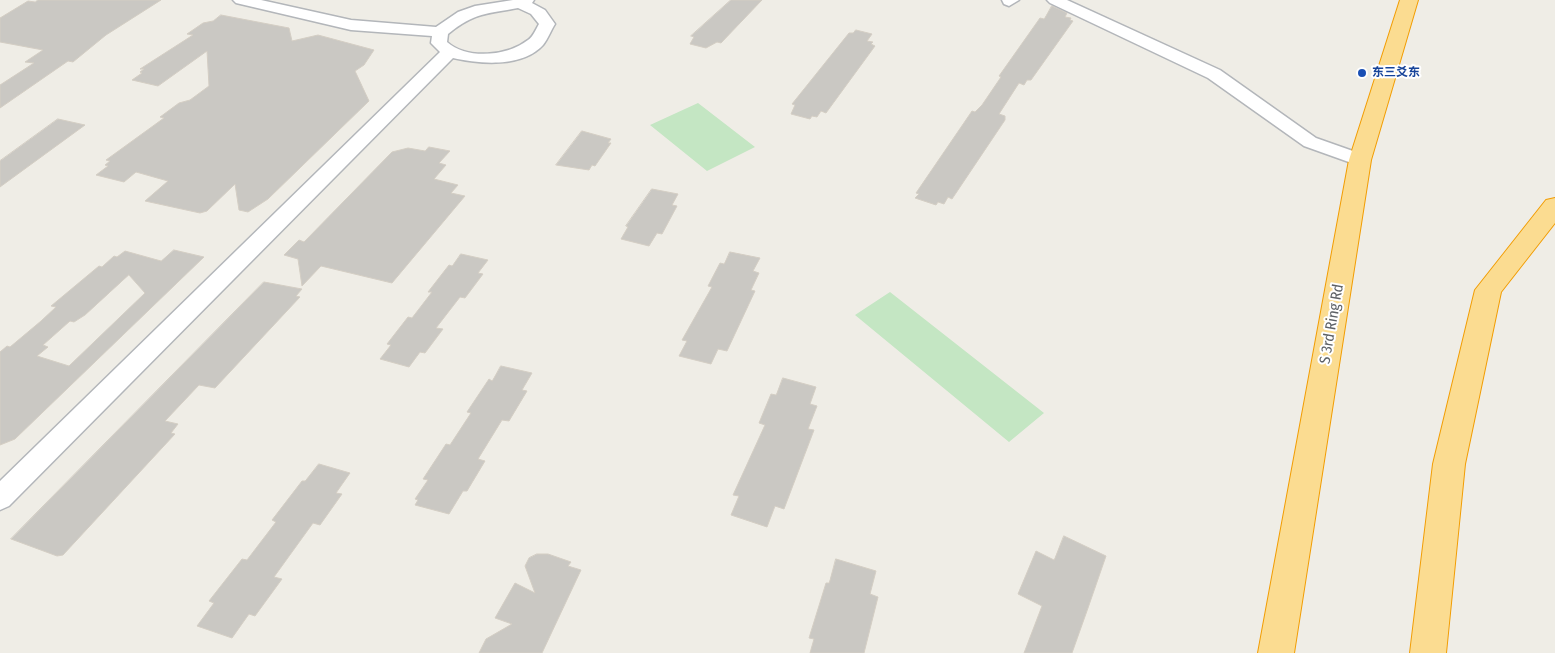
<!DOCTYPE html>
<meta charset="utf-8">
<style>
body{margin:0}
canvas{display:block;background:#efede6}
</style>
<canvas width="1555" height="653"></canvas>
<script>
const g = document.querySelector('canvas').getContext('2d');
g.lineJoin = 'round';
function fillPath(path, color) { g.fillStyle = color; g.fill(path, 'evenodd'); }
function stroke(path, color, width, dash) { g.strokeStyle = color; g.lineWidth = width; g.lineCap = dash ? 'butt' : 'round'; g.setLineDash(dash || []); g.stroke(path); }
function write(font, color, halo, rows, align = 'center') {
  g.font = font + ' "Fira Sans Condensed","Noto Sans SC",sans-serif'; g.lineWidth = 4; g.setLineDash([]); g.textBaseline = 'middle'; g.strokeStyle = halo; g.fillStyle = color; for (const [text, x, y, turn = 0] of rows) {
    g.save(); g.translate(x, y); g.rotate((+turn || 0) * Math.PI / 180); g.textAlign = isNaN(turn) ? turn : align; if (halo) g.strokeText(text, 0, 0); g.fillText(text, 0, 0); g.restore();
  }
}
const green = new Path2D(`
 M 698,103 L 755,147 L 707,171 L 650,125 Z
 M 890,292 L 1044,413 L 1009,442 L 855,315 Z`);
const building = new Path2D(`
 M 38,0 L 161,0 L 106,35 L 73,62 L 68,61 L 0,108 L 0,85 L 34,63 L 25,62 L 43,50 L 0,42 L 0,18 L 28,1 L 35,2 Z
 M 731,0 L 762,0 L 721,43 L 717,42 L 706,48 L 690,44 L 694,37 L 691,36 Z
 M 1052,6 L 1067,13 L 1065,17 L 1071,18 L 1070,20 L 1073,21 L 1031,80 L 1027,80 L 1024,85 L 1019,83 L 999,114 L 1005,116 L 1005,120 L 952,199 L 948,197 L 944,204 L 938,202 L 936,205 L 915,198 L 919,194 L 916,193 L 972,111 L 975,112 L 982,105 L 1001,77 L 999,76 L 1040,18 L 1044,19 Z
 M 221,15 L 289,28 L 292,41 L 318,35 L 374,50 L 364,65 L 355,71 L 369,101 L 268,199 L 248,212 L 239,210 L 235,184 L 207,211 L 200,213 L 145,201 L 168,181 L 136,172 L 124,182 L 96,175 L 108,166 L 105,165 L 110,161 L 106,160 L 164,118 L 160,117 L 179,103 L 190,100 L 209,86 L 207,51 L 158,86 L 132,80 L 142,73 L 140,72 L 144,69 L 140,69 L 193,35 L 187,34 L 203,23 L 213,21 Z
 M 856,30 L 872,34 L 867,41 L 873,42 L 871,44 L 875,46 L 826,113 L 821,111 L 817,117 L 812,116 L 810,119 L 791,114 L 795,105 L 792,104 L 849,33 L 853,33 Z
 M 58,119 L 85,125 L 0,187 L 0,161 Z
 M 582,131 L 611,139 L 608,143 L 611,143 L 595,166 L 592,165 L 589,170 L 556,165 Z
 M 429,147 L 450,151 L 439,163 L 446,165 L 434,179 L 458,185 L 451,193 L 465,196 L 392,283 L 321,266 L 302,286 L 298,259 L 284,255 L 299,240 L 304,242 L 392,152 L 408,148 L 425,151 Z
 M 652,189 L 678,194 L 672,205 L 677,206 L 662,234 L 657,233 L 649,246 L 621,239 L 628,227 L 626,226 Z
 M 174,250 L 204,257 L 15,439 L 0,445 L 0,352 L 7,346 L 10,347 L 41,321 L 56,307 L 51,306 L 99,266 L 102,267 L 114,256 L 117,257 L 125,251 L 161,261 ZM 129,275 L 145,293 L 69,366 L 37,356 L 48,347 L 43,345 L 70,321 L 74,322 L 85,315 Z
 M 730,252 L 760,258 L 753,271 L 759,273 L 751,290 L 755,291 L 727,351 L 718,349 L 711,364 L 679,356 L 687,341 L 682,340 L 712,287 L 708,286 L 720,263 L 724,264 Z
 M 461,254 L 488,260 L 478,273 L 483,274 L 465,298 L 460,297 L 436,328 L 443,329 L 425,353 L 420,352 L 409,367 L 380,359 L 391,345 L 387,344 L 408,317 L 412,318 L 432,292 L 428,292 L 449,265 L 452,266 Z
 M 264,282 L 302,289 L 296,296 L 300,297 L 215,388 L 199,385 L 165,421 L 178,424 L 171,433 L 175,434 L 63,555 L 57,556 L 11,539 Z
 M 501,366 L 532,373 L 522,390 L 527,391 L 509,421 L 502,420 L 478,459 L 485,461 L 467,491 L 463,491 L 449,514 L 415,505 L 418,500 L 415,499 L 428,480 L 423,479 L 446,444 L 450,445 L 471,413 L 467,412 L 489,379 L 492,381 Z
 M 783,378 L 816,387 L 810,404 L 817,406 L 808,429 L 814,430 L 784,509 L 775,506 L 767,527 L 731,515 L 739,496 L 733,495 L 765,425 L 759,423 L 771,394 L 776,395 Z
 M 319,464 L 350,473 L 336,493 L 342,494 L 320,525 L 313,523 L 274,577 L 282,579 L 255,616 L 249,614 L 232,638 L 197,626 L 214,603 L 209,601 L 242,559 L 247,560 L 276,522 L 272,520 L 302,481 L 305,481 Z
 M 1064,536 L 1106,556 L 1088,608 L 1072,653 L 1024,653 L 1042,606 L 1018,594 L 1036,551 L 1054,560 Z
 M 537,554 L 548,554 L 571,562 L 568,566 L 581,570 L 542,653 L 479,653 L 486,639 L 512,624 L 495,618 L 515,583 L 535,593 L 525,566 L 529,558 Z
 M 836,559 L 876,571 L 870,594 L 878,597 L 864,653 L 810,653 L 814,639 L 809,638 L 826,583 L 829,583 Z`);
const minor = new Path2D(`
 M 233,0 L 261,0 L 351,20 L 436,27 L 458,12 L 475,6 L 513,0 L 534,0 L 532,3 L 545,10 L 555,24 C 551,30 548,39 543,45 C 522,68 480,64 453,58 L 9,506 L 0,510 L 0,481 L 440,52 L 431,43 L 432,36 L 351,30 L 236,3 ZM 518,8 L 531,14 L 539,24 C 536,29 533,37 528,40 C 508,56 467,60 447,42 L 448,34 C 475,12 487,14 518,8 Z
 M 1002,0 L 1019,0 L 1009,6 L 1004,4 Z
 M 1047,0 L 1067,0 L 1220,70 L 1316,138 L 1367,156 L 1369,160 L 1367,164 L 1360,166 L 1304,146 L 1208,78 L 1050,3 Z`);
const highway = new Path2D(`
 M 1400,0 L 1418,0 L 1371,160 L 1294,653 L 1258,653 L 1349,160 Z
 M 1555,198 L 1555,223 L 1501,292 L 1465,464 L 1446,653 L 1410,653 L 1433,464 L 1475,290 L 1546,200 Z`);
const markers = [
 [1362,73,5,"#1a4fb4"]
];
const farTransitnames = [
 ["东三爻东",1372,73]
];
const streetNames = [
 ["S 3rd Ring Rd",1332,324,-80]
];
fillPath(green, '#c4e6c3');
fillPath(building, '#cac8c3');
stroke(building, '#d4cec4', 1);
stroke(minor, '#b3b6ba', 3);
stroke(highway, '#f29d03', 2);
fillPath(minor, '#fff');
fillPath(highway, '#fbdc91');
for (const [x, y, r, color] of markers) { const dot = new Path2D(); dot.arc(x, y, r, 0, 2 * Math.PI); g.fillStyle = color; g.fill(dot); stroke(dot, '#fff', 2); }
write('bold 12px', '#164399', '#fff', farTransitnames, 'left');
write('15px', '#5d6166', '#fff', streetNames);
</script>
